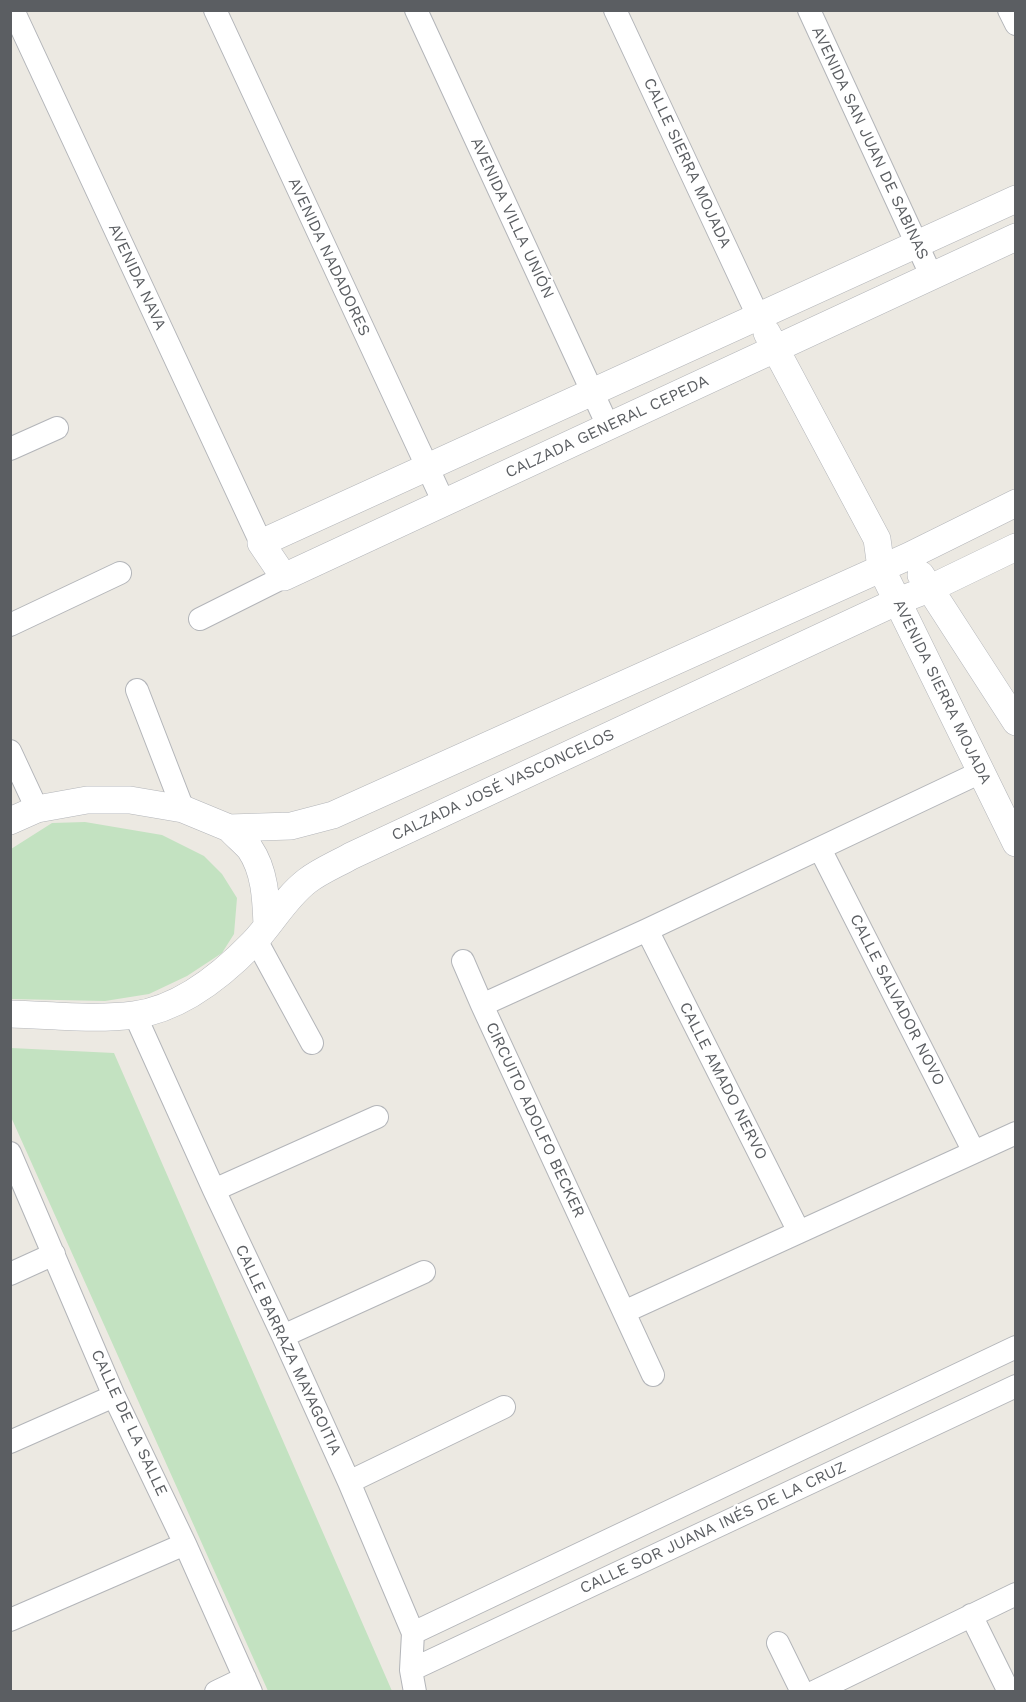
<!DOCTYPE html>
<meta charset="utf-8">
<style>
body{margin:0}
#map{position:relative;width:1026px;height:1702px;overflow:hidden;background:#ece9e2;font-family:"Work Sans",sans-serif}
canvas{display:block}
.frame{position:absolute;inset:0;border:12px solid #5b5e62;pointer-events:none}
</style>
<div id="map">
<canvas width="1026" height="1702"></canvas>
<div class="frame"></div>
</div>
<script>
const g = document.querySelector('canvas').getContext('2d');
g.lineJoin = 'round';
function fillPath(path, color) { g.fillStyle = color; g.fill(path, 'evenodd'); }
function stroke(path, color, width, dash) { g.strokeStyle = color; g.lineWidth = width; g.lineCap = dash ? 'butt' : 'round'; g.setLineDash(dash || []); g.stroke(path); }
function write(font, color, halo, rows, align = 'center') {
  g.font = font + ' "Work Sans",sans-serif'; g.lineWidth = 4.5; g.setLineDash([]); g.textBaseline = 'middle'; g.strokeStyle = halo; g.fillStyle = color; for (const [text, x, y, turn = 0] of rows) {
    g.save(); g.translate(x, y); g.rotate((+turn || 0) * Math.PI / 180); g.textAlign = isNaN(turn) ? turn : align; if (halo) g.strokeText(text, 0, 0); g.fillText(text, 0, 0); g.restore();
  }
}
const green = new Path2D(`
 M 85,822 L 162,835 L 204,856 L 222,874 L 237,898 L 234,934 L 222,953 L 187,976 L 149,994 L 105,1001 L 11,999 L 11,849 L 52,823 Z
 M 11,1048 L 114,1053 L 392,1691 L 268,1691 L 11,1117 Z`);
const minor = new Path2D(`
 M 13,10 L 261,543
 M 215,10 L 444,503
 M 416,10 L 608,426
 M 615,10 L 758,316
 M 809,10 L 931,275
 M 1009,10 L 1016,24
 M 10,449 L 57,428
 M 200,619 L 284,577
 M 10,625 L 120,573
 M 137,690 L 183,809
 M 10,751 L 37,809
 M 820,849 L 974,1152
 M 647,930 L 799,1232
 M 256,940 L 312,1043
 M 463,961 L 482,1005 L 653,1375
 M 482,1005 L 647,930 L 981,772
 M 135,1015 L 214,1190 L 283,1336 L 349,1482 L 413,1633 L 411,1670 L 415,1692
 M 10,1153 L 114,1396 L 185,1544 L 251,1692
 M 214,1190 L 377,1117
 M 10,1274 L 54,1254
 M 624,1312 L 1016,1133
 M 283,1336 L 424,1272
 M 10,1442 L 114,1396
 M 349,1482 L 504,1407
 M 971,1615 L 1009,1692
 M 10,1620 L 185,1544
 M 413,1633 L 1016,1347
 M 778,1643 L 802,1692
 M 411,1670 L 1016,1386
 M 216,1692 L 245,1678
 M 814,1692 L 1016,1594`);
const tertiary = new Path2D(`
 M 1016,199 L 261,543 L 284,577 L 1016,237
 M 767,333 L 877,539 L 881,568 L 1016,843
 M 921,575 L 1016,722
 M 10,821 L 37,809 L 87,800 L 130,800 L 183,809 L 229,828 L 291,826 L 333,815 L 909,556 L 1016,503
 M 229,828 C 235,835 244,842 250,849 C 265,871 266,899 267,925
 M 10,1014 C 51,1015 94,1020 134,1015 C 180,1009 222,975 253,943 C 272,923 285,898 307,881 C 320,871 337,864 351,856 L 898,601 L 929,589 L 1016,547`);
const streetNames = [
 ["AVENIDA SAN JUAN DE SABINAS",870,143,65],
 ["CALLE SIERRA MOJADA",687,163,65],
 ["AVENIDA VILLA UNIÓN",512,218,65],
 ["AVENIDA NADADORES",329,257,65],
 ["AVENIDA NAVA",137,277,65],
 ["CALZADA GENERAL CEPEDA",607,427,-25],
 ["AVENIDA SIERRA MOJADA",942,692,64],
 ["CALZADA JOSÉ VASCONCELOS",503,785,-25],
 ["CALLE SALVADOR NOVO",897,1000,63],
 ["CALLE AMADO NERVO",723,1081,63],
 ["CIRCUITO ADOLFO BECKER",535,1120,65],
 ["CALLE BARRAZA MAYAGOITIA",288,1350,65],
 ["CALLE DE LA SALLE",129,1423,65],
 ["CALLE SOR JUANA INÉS DE LA CRUZ",713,1528,-25]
];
fillPath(green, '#c3e2c1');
stroke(minor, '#b3b5b9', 24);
stroke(tertiary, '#b3b5b9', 28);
stroke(minor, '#fff', 22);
stroke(tertiary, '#fff', 27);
write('16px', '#5b5e62', '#fff', streetNames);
</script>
